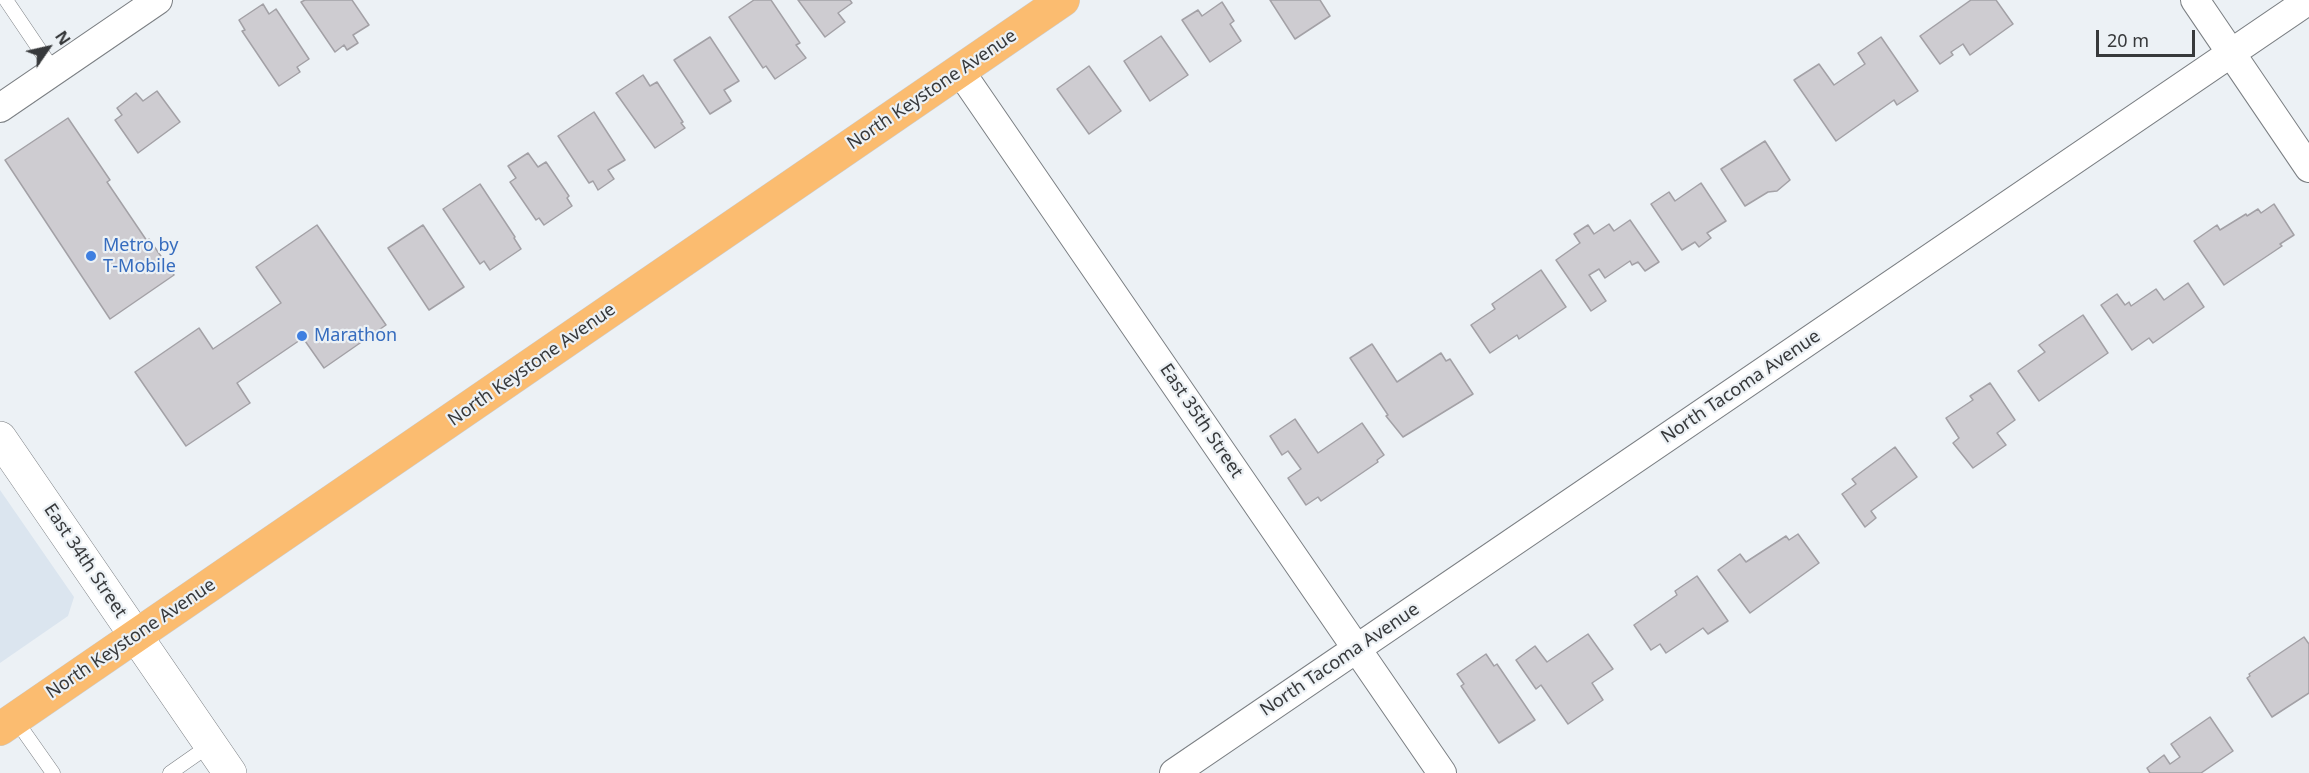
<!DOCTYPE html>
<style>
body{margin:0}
#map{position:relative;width:2309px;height:773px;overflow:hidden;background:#ecf1f5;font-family:"Noto Sans",sans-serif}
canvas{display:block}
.north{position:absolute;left:18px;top:18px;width:60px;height:60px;-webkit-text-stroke:4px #ecf1f5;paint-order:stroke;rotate:56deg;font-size:16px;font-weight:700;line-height:24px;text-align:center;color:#37393b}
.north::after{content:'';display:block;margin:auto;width:21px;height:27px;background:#37393b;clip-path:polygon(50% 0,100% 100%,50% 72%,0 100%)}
.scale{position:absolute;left:2096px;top:30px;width:99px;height:27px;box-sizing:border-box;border:3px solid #37393b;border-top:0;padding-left:8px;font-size:18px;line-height:21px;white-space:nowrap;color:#37393b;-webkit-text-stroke:4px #ecf1f5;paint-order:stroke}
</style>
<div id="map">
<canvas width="2309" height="773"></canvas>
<div class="north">N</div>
<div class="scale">20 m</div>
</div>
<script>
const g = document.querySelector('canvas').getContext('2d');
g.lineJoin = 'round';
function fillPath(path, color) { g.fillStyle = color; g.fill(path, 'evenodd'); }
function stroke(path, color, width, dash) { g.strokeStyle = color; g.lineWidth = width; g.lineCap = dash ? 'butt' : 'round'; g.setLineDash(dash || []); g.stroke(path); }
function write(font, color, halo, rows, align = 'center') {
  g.font = font + ' "Noto Sans",sans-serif'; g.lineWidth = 4.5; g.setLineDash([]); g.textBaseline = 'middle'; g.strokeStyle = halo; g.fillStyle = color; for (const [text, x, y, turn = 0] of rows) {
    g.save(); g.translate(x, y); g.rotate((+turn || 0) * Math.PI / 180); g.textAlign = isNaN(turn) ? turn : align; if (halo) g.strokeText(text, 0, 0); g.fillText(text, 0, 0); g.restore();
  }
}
const built = new Path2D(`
 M 0,490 L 74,597 L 68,616 L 0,663 Z`);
const building = new Path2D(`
 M 305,0 L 352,0 L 369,25 L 353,35 L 358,43 L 347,50 L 344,45 L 335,52 L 301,2 Z
 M 754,0 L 771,0 L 800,43 L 796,45 L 806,58 L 775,79 L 766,66 L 763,68 L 729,17 Z
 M 798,0 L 850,0 L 852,3 L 838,13 L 845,22 L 825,37 Z
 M 1270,0 L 1320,0 L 1330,16 L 1295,39 Z
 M 1971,0 L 1996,0 L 2013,24 L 1970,55 L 1963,44 L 1951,52 L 1953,55 L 1940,64 L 1920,36 Z
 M 1222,2 L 1234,21 L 1230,24 L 1241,41 L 1210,62 L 1182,20 L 1198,10 L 1202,16 Z
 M 263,4 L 269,14 L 276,9 L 309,59 L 297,67 L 300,72 L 279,86 L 242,31 L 245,30 L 239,20 Z
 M 1161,36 L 1188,75 L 1150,101 L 1124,61 Z
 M 710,37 L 739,81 L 724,90 L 731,101 L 710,114 L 674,60 Z
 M 1881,37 L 1918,91 L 1897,105 L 1894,100 L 1836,141 L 1794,80 L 1819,64 L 1834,85 L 1865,64 L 1858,53 Z
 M 1089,66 L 1121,111 L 1089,134 L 1057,89 Z
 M 643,75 L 650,86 L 657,82 L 683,122 L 681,123 L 685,128 L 655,148 L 616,93 Z
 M 157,91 L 180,122 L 138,153 L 115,120 L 122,115 L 117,108 L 136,93 L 143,101 Z
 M 594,112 L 625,160 L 608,170 L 614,179 L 598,190 L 593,181 L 589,183 L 558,136 Z
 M 68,118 L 110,180 L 107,182 L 147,241 L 149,239 L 174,275 L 110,319 L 5,160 Z
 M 1765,141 L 1790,180 L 1777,191 L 1768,192 L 1745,206 L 1721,169 Z
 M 528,153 L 538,167 L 546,162 L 569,196 L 567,198 L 572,206 L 544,225 L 539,218 L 536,220 L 510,182 L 516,178 L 508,166 Z
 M 1701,183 L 1726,221 L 1707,233 L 1711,238 L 1699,247 L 1695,242 L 1682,250 L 1651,204 L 1669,192 L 1675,201 Z
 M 480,184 L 515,237 L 514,238 L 521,249 L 490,270 L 484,261 L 480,264 L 443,209 Z
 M 2274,204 L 2294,235 L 2280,244 L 2282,246 L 2224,285 L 2194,241 L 2217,225 L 2220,230 L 2246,214 L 2247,216 L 2258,209 L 2261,213 Z
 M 1630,220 L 1659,262 L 1645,271 L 1638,262 L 1632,265 L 1630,261 L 1605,278 L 1599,269 L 1589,275 L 1606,301 L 1591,311 L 1556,260 L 1580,243 L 1574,234 L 1588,225 L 1594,234 L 1609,224 L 1614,231 Z
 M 317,225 L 386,325 L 324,368 L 303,338 L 237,383 L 250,403 L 186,446 L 135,372 L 199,328 L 213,349 L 281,303 L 256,267 Z
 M 423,225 L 464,287 L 429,310 L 388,248 Z
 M 1541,270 L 1566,307 L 1519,339 L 1517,335 L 1490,353 L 1471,325 L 1495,309 L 1492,304 Z
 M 2188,283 L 2204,307 L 2153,343 L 2149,338 L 2132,350 L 2101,305 L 2117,294 L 2125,305 L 2129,302 L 2131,306 L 2156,289 L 2164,300 Z
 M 2083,315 L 2108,353 L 2039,401 L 2018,371 L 2045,352 L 2039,345 Z
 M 1372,344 L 1397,382 L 1441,353 L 1446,361 L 1450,359 L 1473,394 L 1403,437 L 1386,416 L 1388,415 L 1350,358 Z
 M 1990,383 L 2015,420 L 1997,433 L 2006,445 L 1973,468 L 1953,443 L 1959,438 L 1946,418 L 1973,400 L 1970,396 Z
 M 1295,419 L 1318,453 L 1362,423 L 1384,455 L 1377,460 L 1378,462 L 1321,501 L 1318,497 L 1306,505 L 1288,478 L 1301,469 L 1288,451 L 1282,455 L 1270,436 Z
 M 1895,447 L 1917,477 L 1871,511 L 1876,518 L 1865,527 L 1842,494 L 1856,484 L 1852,479 Z
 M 1798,534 L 1819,563 L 1750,613 L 1718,570 L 1740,554 L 1746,562 L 1786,536 L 1789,540 Z
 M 1697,576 L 1728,621 L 1708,634 L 1703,628 L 1666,653 L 1660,644 L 1651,650 L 1634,625 L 1677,595 L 1675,591 Z
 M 1588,634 L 1613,669 L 1592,683 L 1603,700 L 1568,724 L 1541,685 L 1536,689 L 1516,660 L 1535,646 L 1547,662 Z
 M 2304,637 L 2309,644 L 2309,693 L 2272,717 L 2247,678 L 2250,676 L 2249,674 Z
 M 1486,654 L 1494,666 L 1497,664 L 1535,720 L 1499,743 L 1461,686 L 1464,684 L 1457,674 Z
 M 2210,717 L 2233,751 L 2201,773 L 2150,773 L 2147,768 L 2164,755 L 2170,764 L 2180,757 L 2171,744 Z`);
const service = new Path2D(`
 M 6,0 L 54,71
 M 15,719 L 53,773
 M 170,773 L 210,745`);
const minor = new Path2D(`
 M 2195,0 L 2309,168
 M 960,71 L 1442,773
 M 0,108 L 158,0
 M 1174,773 L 2309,0`);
const secondary = new Path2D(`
 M 0,438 L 230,773`);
const primary = new Path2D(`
 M 0,729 L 1063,0`);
const markers = [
 [91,256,6,"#3f7fe0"],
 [302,336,6,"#3f7fe0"]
];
const streetNames = [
 ["North Keystone Avenue",932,90,-34],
 ["North Keystone Avenue",532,365,-35],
 ["North Tacoma Avenue",1741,387,-34],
 ["East 35th Street",1201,421,56],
 ["East 34th Street",85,561,56],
 ["North Keystone Avenue",131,639,-34],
 ["North Tacoma Avenue",1340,660,-34]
];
const shopNames = [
 ["Metro by",103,246],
 ["T-Mobile",103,267],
 ["Marathon",314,336]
];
fillPath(built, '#dbe5ef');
fillPath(building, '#ceccd1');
stroke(building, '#a3a1a6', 1.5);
stroke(service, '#7b7f83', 15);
stroke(minor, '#7b7f83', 30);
stroke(secondary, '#7b7f83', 34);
stroke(primary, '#cbcccc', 34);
stroke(service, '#fff', 14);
stroke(minor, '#fff', 28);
stroke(secondary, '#fff', 33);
stroke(primary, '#fbbc70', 33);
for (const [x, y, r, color] of markers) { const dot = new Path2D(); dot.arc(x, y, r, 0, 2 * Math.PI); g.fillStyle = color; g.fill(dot); stroke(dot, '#ecf1f5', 2); }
write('18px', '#37393b', '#ecf1f5', streetNames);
write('18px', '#366cbe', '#ecf1f5', shopNames, 'left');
</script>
